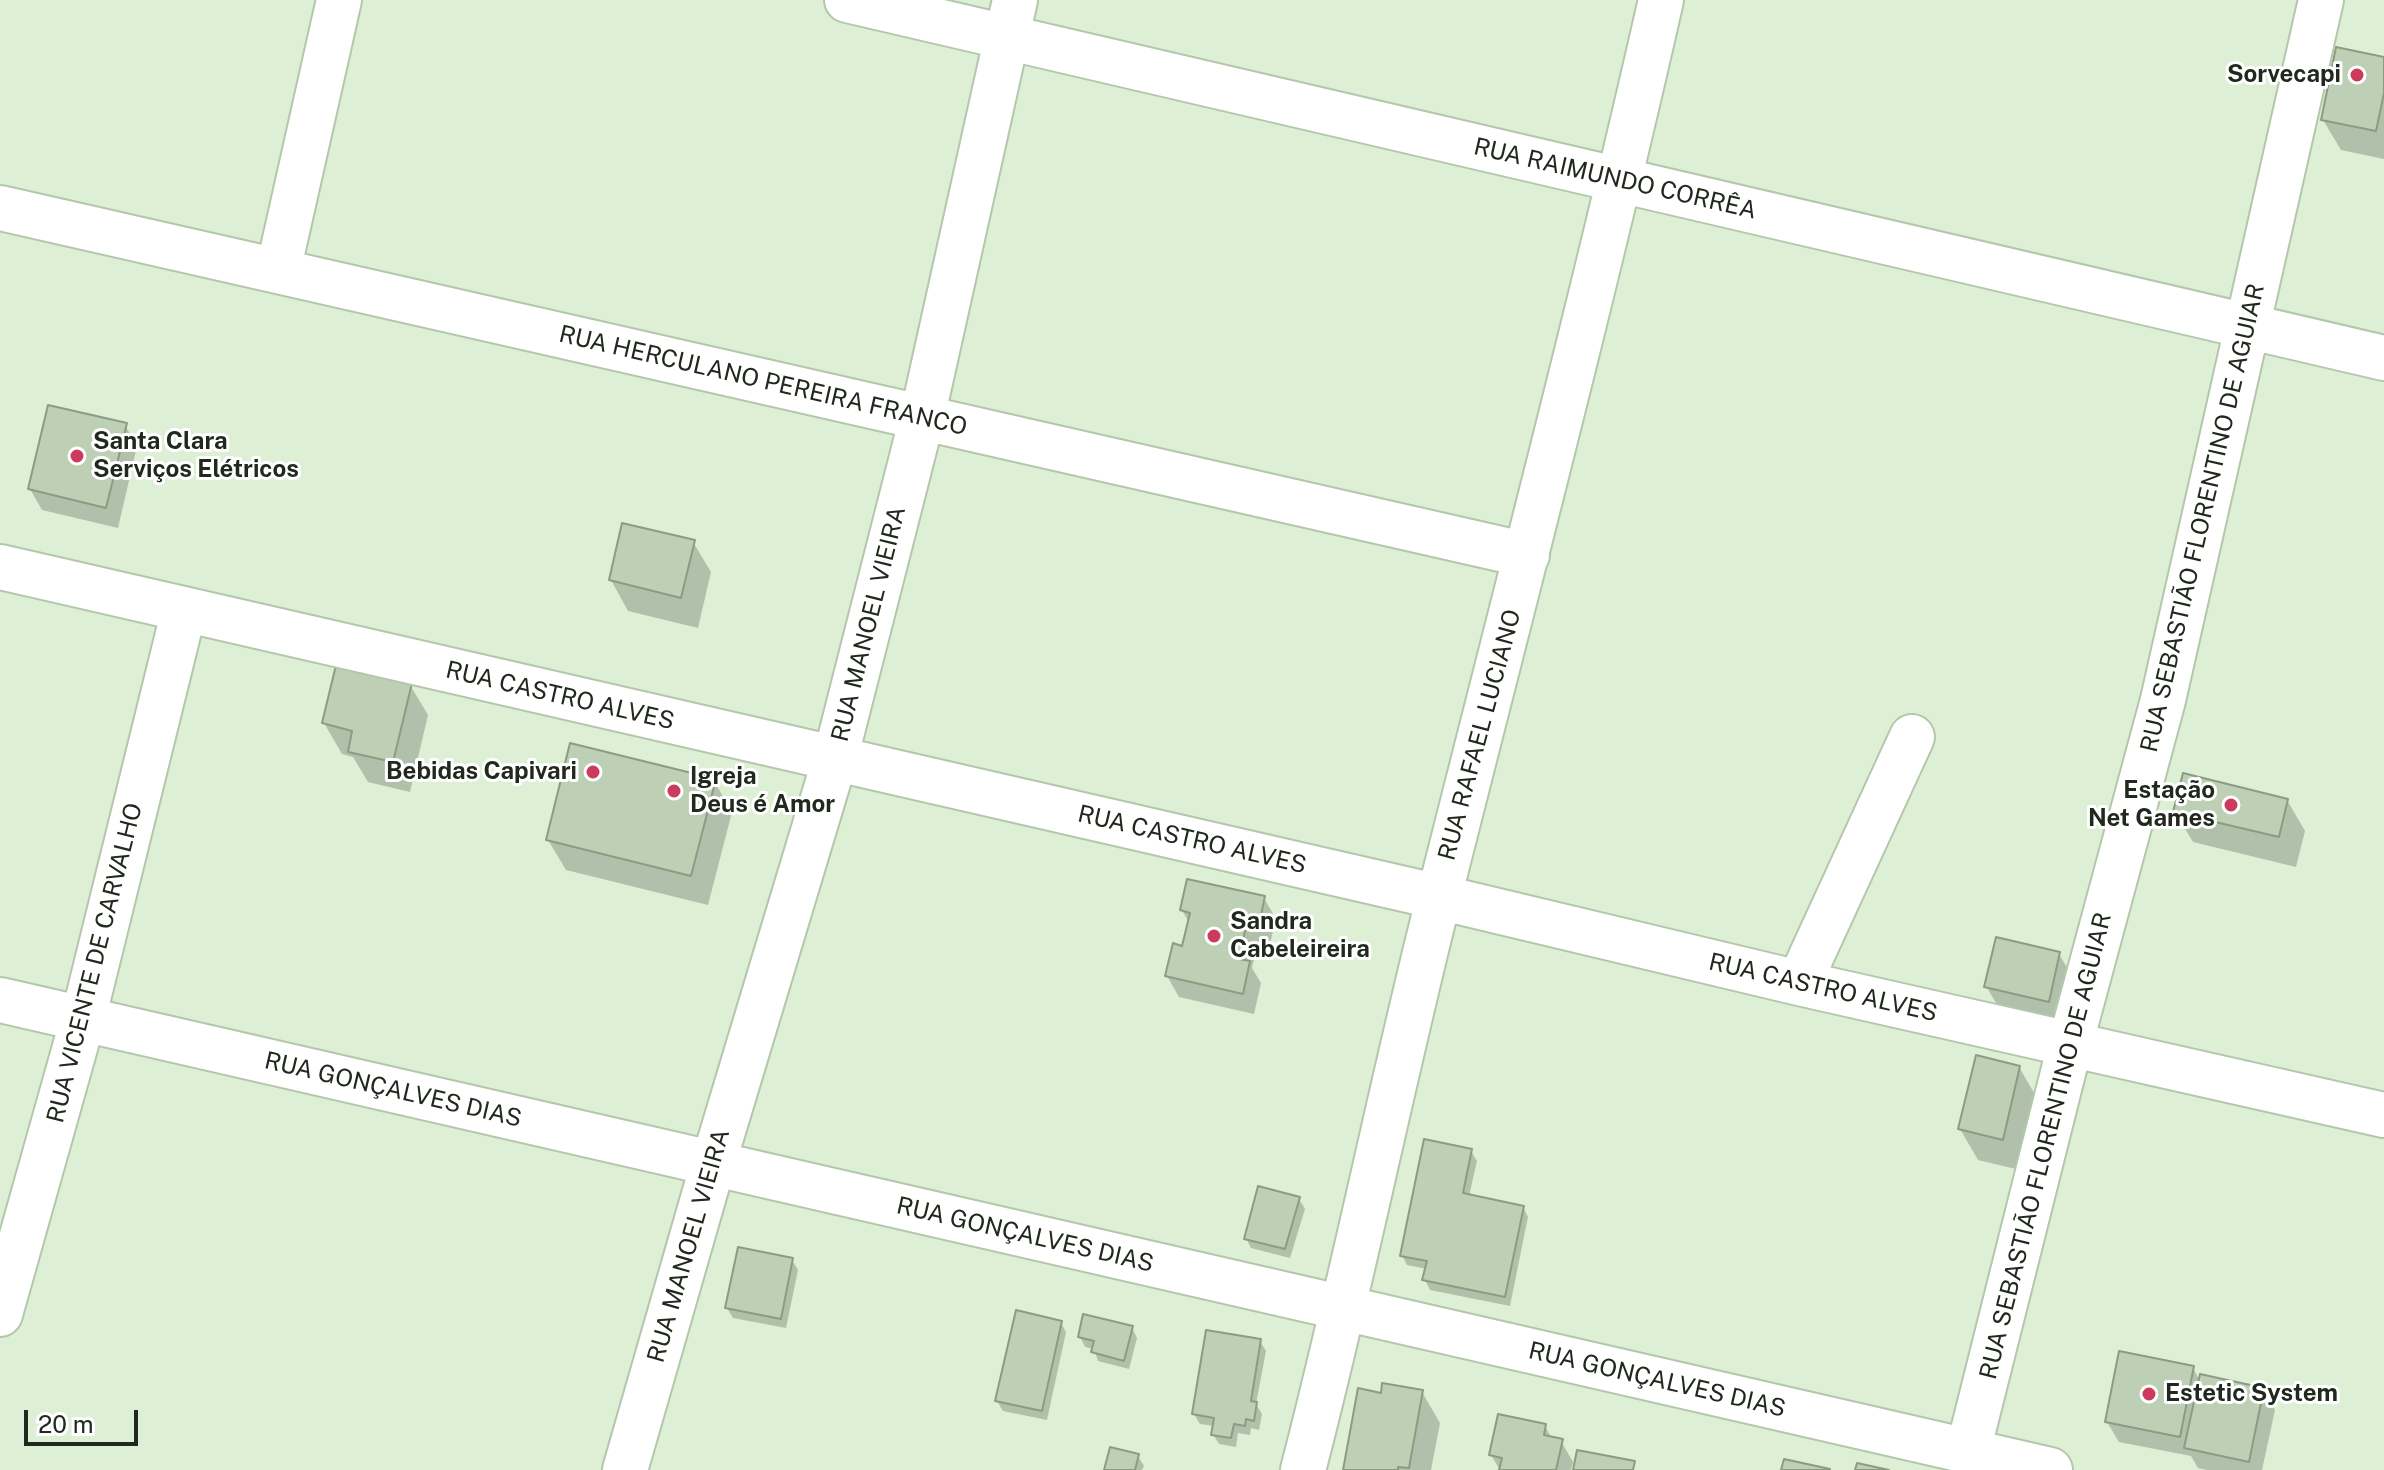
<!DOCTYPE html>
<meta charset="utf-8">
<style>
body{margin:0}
#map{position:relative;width:2384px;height:1470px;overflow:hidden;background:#ddf0d5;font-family:"Public Sans",sans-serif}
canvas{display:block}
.scale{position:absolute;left:24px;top:1410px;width:114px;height:36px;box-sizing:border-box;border:4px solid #21291e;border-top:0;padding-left:10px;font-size:24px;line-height:28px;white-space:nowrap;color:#21291e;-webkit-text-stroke:6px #fff;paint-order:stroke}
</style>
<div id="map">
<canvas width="2384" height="1470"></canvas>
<div class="scale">20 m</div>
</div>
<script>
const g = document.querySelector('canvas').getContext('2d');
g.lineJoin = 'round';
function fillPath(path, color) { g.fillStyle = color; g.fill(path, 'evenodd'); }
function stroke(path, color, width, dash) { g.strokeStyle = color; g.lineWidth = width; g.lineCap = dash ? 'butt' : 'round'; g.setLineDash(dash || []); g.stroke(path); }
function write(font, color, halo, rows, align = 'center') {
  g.font = font + ' "Public Sans",sans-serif'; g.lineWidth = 6; g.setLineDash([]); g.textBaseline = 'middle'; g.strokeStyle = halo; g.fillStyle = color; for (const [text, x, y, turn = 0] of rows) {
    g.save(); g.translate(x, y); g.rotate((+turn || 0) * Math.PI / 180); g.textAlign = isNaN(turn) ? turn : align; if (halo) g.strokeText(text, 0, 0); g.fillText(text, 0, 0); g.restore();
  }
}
const shadow = new Path2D(`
 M 2384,59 L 2384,159 L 2341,150 L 2323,120 Z
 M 125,425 L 137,446 L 118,528 L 42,510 L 30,489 Z
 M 693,542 L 711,572 L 698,628 L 628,611 L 611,580 Z
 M 410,685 L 428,715 L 410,792 L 368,782 L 353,757 L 342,754 L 324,723 Z
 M 714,781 L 732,812 L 708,905 L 566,870 L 548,840 Z
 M 2287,800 L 2305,831 L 2296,867 L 2193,842 L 2175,812 Z
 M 1264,898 L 1276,919 L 1269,948 L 1257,946 L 1252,968 L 1261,983 L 1254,1014 L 1179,997 L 1167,976 L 1183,948 L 1189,923 L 1182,910 Z
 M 2059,954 L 2077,984 L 2066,1032 L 2004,1017 L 1986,986 Z
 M 2019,1067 L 2037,1098 L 2020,1170 L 1978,1160 L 1960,1129 Z
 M 1471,1151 L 1477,1161 L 1469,1196 L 1523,1207 L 1528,1217 L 1510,1306 L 1430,1290 L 1425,1280 L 1427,1269 L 1407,1265 L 1402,1255 Z
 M 1299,1199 L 1305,1209 L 1290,1258 L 1251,1248 L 1246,1238 Z
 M 792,1260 L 798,1270 L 786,1328 L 733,1318 L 727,1308 Z
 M 1061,1323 L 1066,1332 L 1047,1420 L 1003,1411 L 997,1401 Z
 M 1132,1328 L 1137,1338 L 1129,1369 L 1098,1361 L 1094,1349 L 1085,1347 L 1080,1337 Z
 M 1260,1341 L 1266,1351 L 1256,1404 L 1262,1414 L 1259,1430 L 1251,1428 L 1250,1435 L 1238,1433 L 1236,1447 L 1219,1444 L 1213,1434 L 1215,1426 L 1200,1424 L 1194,1414 Z
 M 2193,1368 L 2200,1381 L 2263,1390 L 2275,1410 L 2262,1470 L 2207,1470 L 2198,1468 L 2191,1456 L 2119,1442 L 2107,1422 Z
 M 1422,1392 L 1440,1423 L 1431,1470 L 1345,1470 L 1382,1395 Z
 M 1545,1426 L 1552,1439 L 1561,1441 L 1573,1462 L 1571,1470 L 1500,1470 L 1491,1455 Z
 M 1138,1456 L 1144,1466 L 1142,1470 L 1106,1470 Z`);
const building = new Path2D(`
 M 2336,47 L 2384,57 L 2384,93 L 2376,131 L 2321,120 Z
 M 48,405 L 127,423 L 106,508 L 28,489 Z
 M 622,523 L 695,540 L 681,598 L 609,580 Z
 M 336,665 L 412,683 L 393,762 L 348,752 L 352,731 L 322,723 Z
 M 570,743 L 716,779 L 691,876 L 546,840 Z
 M 2183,773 L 2288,799 L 2279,837 L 2173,812 Z
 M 1187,879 L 1265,896 L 1258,929 L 1246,926 L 1239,959 L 1250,961 L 1243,994 L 1165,976 L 1173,943 L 1182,946 L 1190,913 L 1180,910 Z
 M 1996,937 L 2060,952 L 2049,1002 L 1984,987 Z
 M 1976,1055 L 2020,1066 L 2003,1140 L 1958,1129 Z
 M 1424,1139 L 1472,1149 L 1463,1193 L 1524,1206 L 1505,1297 L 1422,1280 L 1427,1261 L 1400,1256 Z
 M 1258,1186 L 1300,1197 L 1285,1249 L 1244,1239 Z
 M 738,1247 L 793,1258 L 781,1319 L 725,1308 Z
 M 1016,1310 L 1062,1321 L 1042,1411 L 995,1401 Z
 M 1083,1314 L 1133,1326 L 1124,1361 L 1091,1352 L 1094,1341 L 1078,1337 Z
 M 1206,1330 L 1261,1339 L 1251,1401 L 1257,1402 L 1254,1421 L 1246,1419 L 1245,1426 L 1234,1424 L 1231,1438 L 1211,1435 L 1214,1418 L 1192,1414 Z
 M 2119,1351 L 2194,1366 L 2180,1437 L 2105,1422 Z
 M 2200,1374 L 2264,1388 L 2249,1462 L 2184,1448 Z
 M 1382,1383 L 1423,1390 L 1409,1468 L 1398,1467 L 1398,1470 L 1343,1470 L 1358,1388 L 1381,1393 Z
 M 1498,1414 L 1546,1424 L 1544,1435 L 1563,1439 L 1556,1470 L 1499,1470 L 1502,1458 L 1489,1455 Z
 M 1110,1447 L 1139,1454 L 1135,1470 L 1104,1470 Z
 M 1577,1450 L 1635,1461 L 1633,1470 L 1573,1470 Z
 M 1784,1459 L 1830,1469 L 1829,1470 L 1781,1470 Z
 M 1857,1463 L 1889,1470 L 1855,1470 Z`);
const minor = new Path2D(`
 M 847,0 L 2384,358
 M 0,208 L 1527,555
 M 278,271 L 339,0
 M 0,567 L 1439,897 L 1799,983 L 2384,1115
 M 1799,983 L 1912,737
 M 0,1000 L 2050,1470
 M 0,1314 L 83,1019 L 184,610
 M 1968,1451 L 2070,1045 L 2163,700 L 2321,0
 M 625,1470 L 713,1164 L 835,759 L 922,418 L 1015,0
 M 1303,1470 C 1353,1279 1391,1085 1440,893 C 1515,596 1593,299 1661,0`);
const markers = [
 [2357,75,8,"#ca3b5e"],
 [77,456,8,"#ca3b5e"],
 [593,772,8,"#ca3b5e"],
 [674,791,8,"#ca3b5e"],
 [2231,805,8,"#ca3b5e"],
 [1214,936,8,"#ca3b5e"],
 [2149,1394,8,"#ca3b5e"]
];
const poiNames = [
 ["Sorvecapi",2341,75,"right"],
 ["Santa Clara",93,442],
 ["Serviços Elétricos",93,470],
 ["Bebidas Capivari",577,772,"right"],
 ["Igreja",690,777],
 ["Deus é Amor",690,805],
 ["Estação",2215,791,"right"],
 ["Net Games",2215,819,"right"],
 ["Sandra",1230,922],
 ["Cabeleireira",1230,950],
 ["Estetic System",2165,1394]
];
const streetNames = [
 ["RUA RAIMUNDO CORRÊA",1615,179,13],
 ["RUA HERCULANO PEREIRA FRANCO",763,381,13],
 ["RUA SEBASTIÃO FLORENTINO DE AGUIAR",2203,518,-77],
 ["RUA MANOEL VIEIRA",869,624,-76],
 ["RUA CASTRO ALVES",560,696,13],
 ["RUA RAFAEL LUCIANO",1480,735,-75],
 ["RUA CASTRO ALVES",1192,840,13],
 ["RUA VICENTE DE CARVALHO",95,963,-76],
 ["RUA CASTRO ALVES",1823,988,13],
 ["RUA GONÇALVES DIAS",393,1090,13],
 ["RUA SEBASTIÃO FLORENTINO DE AGUIAR",2046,1146,-76],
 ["RUA GONÇALVES DIAS",1025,1235,13],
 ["RUA MANOEL VIEIRA",689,1246,-74],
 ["RUA GONÇALVES DIAS",1657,1380,13]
];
fillPath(shadow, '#0003');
fillPath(building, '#bdd0b5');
stroke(building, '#8a9c82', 2);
stroke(minor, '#b4c7ac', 48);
stroke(minor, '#fff', 44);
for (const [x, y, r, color] of markers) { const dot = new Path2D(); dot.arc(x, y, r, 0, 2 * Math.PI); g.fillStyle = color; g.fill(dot); stroke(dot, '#fff', 3); }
write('bold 24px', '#21291e', '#fff', poiNames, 'left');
write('24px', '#21291e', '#fff', streetNames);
</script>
